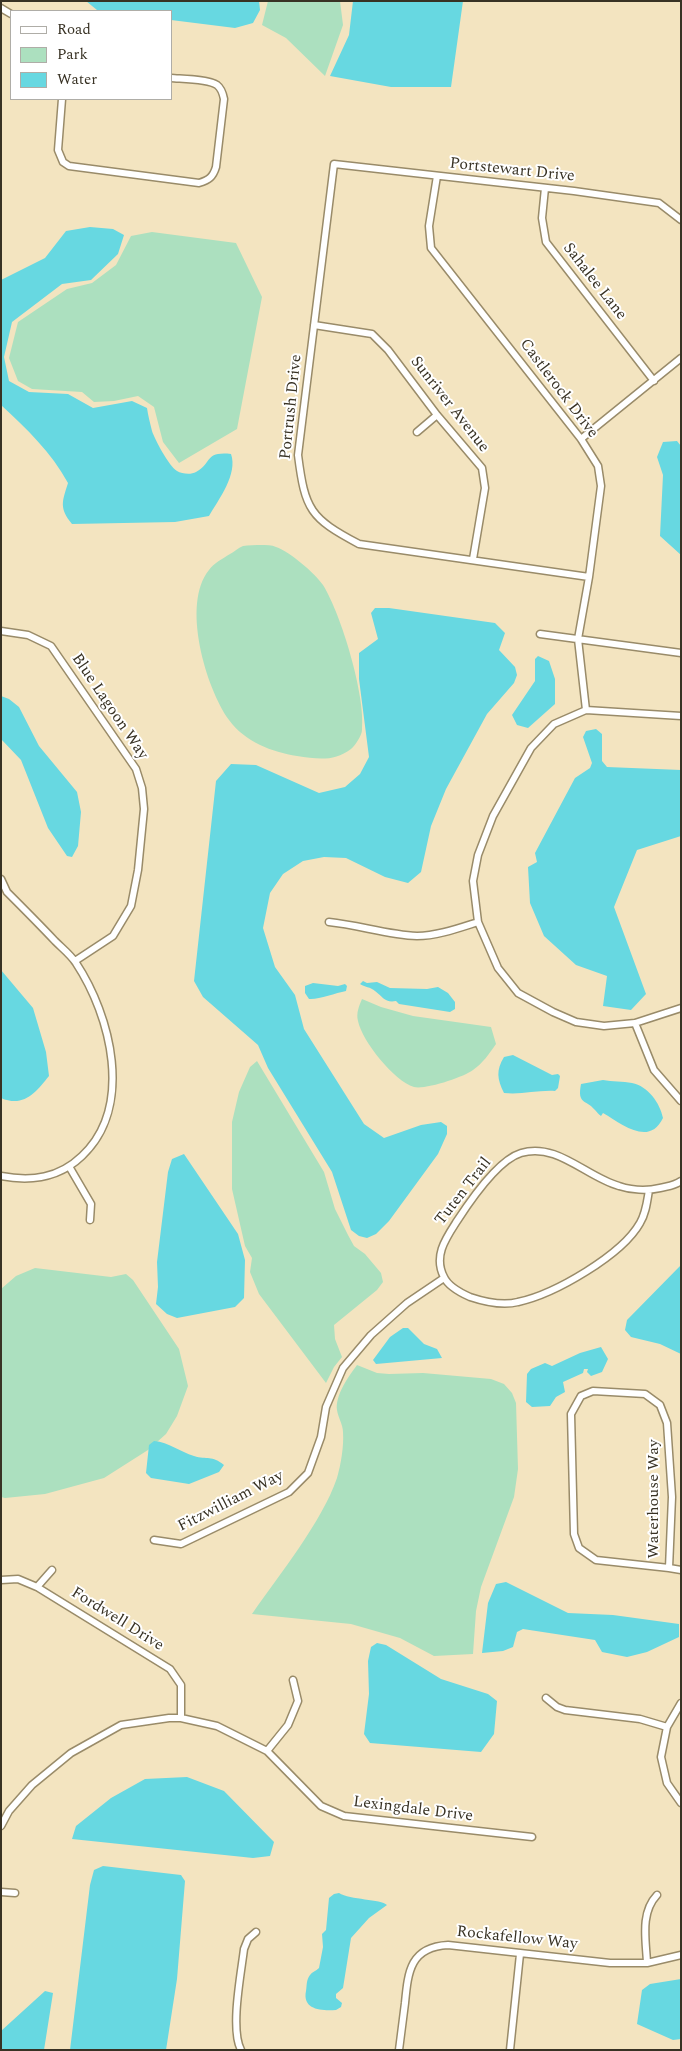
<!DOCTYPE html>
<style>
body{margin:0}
#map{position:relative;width:682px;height:2051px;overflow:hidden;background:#f3e4c0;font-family:Spectral,serif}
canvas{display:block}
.frame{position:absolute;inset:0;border:2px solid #383224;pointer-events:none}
.legend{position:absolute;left:10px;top:10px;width:162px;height:90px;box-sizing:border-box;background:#fff;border:1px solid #afada7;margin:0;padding:6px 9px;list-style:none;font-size:15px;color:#383224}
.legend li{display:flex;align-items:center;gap:10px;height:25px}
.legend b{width:25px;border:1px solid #afada7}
</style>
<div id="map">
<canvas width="682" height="2051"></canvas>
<div class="frame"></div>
<ul class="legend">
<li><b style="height:6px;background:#fff"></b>Road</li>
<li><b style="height:14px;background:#ace0bf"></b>Park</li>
<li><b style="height:14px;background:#67d8e1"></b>Water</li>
</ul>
</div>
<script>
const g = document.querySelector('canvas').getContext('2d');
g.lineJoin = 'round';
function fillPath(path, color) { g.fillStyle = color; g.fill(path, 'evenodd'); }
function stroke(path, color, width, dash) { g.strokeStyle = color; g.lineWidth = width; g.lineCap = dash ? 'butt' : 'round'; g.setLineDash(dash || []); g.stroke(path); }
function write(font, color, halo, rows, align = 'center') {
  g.font = font + ' Spectral,serif'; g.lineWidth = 4; g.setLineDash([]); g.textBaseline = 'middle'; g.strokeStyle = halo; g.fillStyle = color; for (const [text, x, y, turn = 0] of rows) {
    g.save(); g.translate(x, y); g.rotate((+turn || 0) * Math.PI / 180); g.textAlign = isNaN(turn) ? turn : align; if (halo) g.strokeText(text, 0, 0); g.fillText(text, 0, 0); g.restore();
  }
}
const green = new Path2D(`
 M 268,1 L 340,1 L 343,25 L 325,76 L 286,38 L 262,25 Z
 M 152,232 L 236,243 L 262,297 L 237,429 L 179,463 L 163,442 L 154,407 L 138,396 L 114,401 L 94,402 L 82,392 L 32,389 L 18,381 L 9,358 L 18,322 L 67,289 L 92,283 L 116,265 L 131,236 Z
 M 261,545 C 266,545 272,545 276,547 C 290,552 315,573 323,585 C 341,614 366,696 362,730 C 362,735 355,746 351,749 C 334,762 317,759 297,756 C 272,752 245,742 229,720 C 206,688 181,604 209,570 C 214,563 222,559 230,554 C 234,552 238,548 243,546 C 248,545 256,545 261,545 Z
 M 362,999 L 381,1007 L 413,1016 L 491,1027 L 496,1044 C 489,1054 483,1063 473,1070 C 464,1077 425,1090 414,1087 C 394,1081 362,1041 358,1021 C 356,1013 359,1006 362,999 Z
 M 257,1061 L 324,1172 L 335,1209 L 348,1235 L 354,1246 L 365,1254 L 381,1273 L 383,1282 L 377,1290 L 334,1325 L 335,1339 L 342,1357 L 334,1367 L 326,1383 L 259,1294 L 250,1272 L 252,1258 L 245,1246 L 232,1189 L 232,1122 L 239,1092 L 250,1067 Z
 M 35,1268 L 111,1277 L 126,1274 L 133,1280 L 179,1349 L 188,1386 L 177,1416 L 166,1434 L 148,1450 L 104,1478 L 45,1494 L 5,1498 L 1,1497 L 1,1289 L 16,1276 Z
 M 357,1365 L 377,1373 L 389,1374 L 423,1373 L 491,1379 L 504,1384 L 512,1393 L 516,1403 L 518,1469 L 514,1497 L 481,1587 L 476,1611 L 473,1654 L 434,1656 L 400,1638 L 351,1624 L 252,1614 C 279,1575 322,1522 337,1478 C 341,1464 344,1446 343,1432 C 343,1425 338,1417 337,1410 C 335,1395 349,1376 357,1365 Z`);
const water = new Path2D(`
 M 86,1 L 259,1 L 260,10 L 253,23 L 235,28 L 171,20 L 171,11 L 107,11 L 97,10 Z
 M 353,1 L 463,1 L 451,87 L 391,87 L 330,76 L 349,35 Z
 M 90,227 L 113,229 L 124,235 L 118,254 L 91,280 L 62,284 L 12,322 L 4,357 L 9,381 L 29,392 L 68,394 L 93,408 L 132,401 L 147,408 C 148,415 150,423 152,431 C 155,440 169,466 177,471 C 182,474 191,475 196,472 C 212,464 204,451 231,454 C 238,474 219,499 209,516 L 175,522 L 72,524 C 59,508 62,502 68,483 C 51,452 27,429 1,405 L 1,280 L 45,258 L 66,231 Z
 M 677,441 L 681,446 L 681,555 L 660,536 L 663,475 L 657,457 L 663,442 Z
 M 375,608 L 389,608 L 495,623 L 505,633 L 499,650 L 515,667 L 517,675 L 514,683 L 487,714 L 446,789 L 431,826 L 421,872 L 408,883 L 385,877 L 346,858 L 324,857 L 303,861 L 283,874 L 270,893 L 263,928 L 275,967 L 295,995 L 304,1029 L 364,1124 L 384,1138 L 421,1125 L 441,1122 L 447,1126 L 447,1134 L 438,1154 L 389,1221 L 376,1234 L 367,1238 L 359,1236 L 351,1230 L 332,1172 L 268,1068 L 258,1045 L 203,997 L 194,981 L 216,781 L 231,764 L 256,765 L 319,793 L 345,787 L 360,774 L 369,757 L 359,679 L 359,653 L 378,639 L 371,613 Z
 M 538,656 L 549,661 L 555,679 L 555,704 L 528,728 L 517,725 L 512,715 L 535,681 L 535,659 Z
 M 1,696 L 9,699 L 19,707 L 39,746 L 77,792 L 81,812 L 78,846 L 72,857 L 67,856 L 48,828 L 21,760 L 1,739 Z
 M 596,729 L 602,734 L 602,761 L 607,767 L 681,770 L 681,836 L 637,850 L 614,907 L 646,994 L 631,1010 L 603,1006 L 607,976 L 576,965 L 544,936 L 530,903 L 528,867 L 537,862 L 535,853 L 575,778 L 590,768 L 592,763 L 583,737 L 586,731 Z
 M 1,970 L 33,1008 L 46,1052 L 49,1076 C 36,1092 24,1108 1,1098 Z
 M 363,981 L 367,983 L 377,982 L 390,988 L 427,989 L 438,987 L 448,993 L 455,1002 L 455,1009 L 450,1012 L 399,1004 L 396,1001 C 385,1003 383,997 375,991 C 371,987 364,987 360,984 Z
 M 313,983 L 338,986 L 345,984 L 347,986 L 346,991 C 335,993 318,1000 309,999 L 305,993 L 305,986 Z
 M 513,1055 L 552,1075 L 558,1074 L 560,1076 L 558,1088 L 555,1091 C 537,1090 521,1095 504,1093 C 497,1079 496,1070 504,1057 Z
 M 603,1080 C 612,1082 623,1081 632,1083 C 648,1086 660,1103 663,1118 C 649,1147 622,1124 603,1113 L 601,1116 C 598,1114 597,1112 595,1110 C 586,1099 577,1105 581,1084 Z
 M 184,1154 L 238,1234 L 245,1260 L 244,1298 L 235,1307 L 177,1318 L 167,1314 L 156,1304 L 158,1287 L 157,1262 L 168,1172 L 172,1159 Z
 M 681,1265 L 681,1354 L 660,1344 L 631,1337 L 625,1330 L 627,1320 Z
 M 403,1328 L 408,1328 L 424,1344 L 437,1349 L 442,1358 L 376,1364 L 373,1360 L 390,1337 Z
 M 601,1347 L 608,1359 L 602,1372 L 591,1376 L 587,1372 L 588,1369 L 584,1369 L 583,1373 L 563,1382 L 565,1392 L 556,1397 L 550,1406 L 532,1407 L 526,1402 L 527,1374 L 531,1369 L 545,1363 L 552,1366 L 580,1353 Z
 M 154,1441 C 169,1442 180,1452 194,1456 C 207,1460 212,1455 224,1465 L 219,1472 L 189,1484 L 151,1478 L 146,1473 L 149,1445 Z
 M 506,1582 L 568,1613 L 613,1615 L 679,1624 L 679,1637 L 647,1652 L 627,1657 L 602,1652 L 595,1640 L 523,1629 L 517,1632 L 513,1647 L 503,1651 L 482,1653 L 488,1603 L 496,1584 Z
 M 377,1643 L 386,1645 L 441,1679 L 488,1694 L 497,1701 L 494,1734 L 481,1752 L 370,1743 L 364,1734 L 369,1694 L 368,1661 L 371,1647 Z
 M 187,1777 L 224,1791 L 274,1842 L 270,1856 L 253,1858 L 72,1839 L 76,1826 L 111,1798 L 145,1779 Z
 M 103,1866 L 181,1875 L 185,1881 L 177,1979 L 166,2050 L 70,2050 L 90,1885 L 94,1870 Z
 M 339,1893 C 350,1900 381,1899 387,1905 L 369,1918 L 351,1938 L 343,1988 L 336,1994 L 336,1998 L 342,2003 L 341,2007 L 336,2010 C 322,2011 302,2010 306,1991 C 307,1986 306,1980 310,1975 C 312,1972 316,1971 319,1968 L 323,1947 L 322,1934 L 326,1930 L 329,1898 L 334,1894 Z
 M 681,1979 L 681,2039 L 673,2040 L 637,2024 L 642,1990 L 650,1984 Z
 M 45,1991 L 53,1993 L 44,2050 L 1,2050 L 1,2031 Z`);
const minor = new Path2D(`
 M 1,8 L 11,14
 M 62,99 L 58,150 L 63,162 L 69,166 L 199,183 C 209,180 213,177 216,167 L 224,99 C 223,94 221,88 217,85 C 208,79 182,79 171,78
 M 437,176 L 429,226 L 431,248 L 581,439 L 598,466 L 601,486 L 589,577 L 578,639 L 586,710
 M 545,188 L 542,218 L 546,242 L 654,381
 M 314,325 L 372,334 L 388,350 L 437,415 L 482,468 L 485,488 L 473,559
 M 417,432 L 437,415
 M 581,439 L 681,358
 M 589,577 L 359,544 C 310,518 305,510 298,455 L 334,164 L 574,191 L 659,203 L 681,220
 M 1,631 L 28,635 L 51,646 L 136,769 L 142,788 L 144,809 L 138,870 L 131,906 L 113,936 L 75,961
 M 540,634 L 681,653
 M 681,716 L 586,710 L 554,724 L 531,748 L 493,816 L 478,855 L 473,881 L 478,922 L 498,968 L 518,993 L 553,1012 L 576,1022 L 604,1026 L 635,1023 L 681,1008
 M 1,879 L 7,892 C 23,908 39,924 55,941 C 62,948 71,955 76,963 C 111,1016 134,1107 82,1156 C 59,1178 32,1182 1,1176
 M 329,922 C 359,925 388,935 417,936 C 437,936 459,928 478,922
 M 635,1023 L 654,1070 L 681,1101
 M 70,1168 L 91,1204 L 90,1220
 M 649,1190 C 647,1202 646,1213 640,1223 C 622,1255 555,1294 518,1302 C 503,1306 485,1302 470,1297 C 461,1293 448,1286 444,1277 C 433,1256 446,1238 457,1221 C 470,1201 498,1160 521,1153 C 557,1142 586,1177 619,1186 C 631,1190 647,1191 660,1188 C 668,1186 674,1186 681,1181
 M 154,1540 L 181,1544 L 289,1492 L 308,1473 L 321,1437 L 326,1407 L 343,1368 L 371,1335 L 407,1303 L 444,1278
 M 669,1568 L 672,1497 L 667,1423 L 660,1405 L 645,1394 L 593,1391 L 581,1396 L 571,1414 L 574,1534 L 579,1548 L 596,1560 L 669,1568 L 681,1570
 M 1,1580 L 18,1579 L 37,1587 L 170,1669 L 181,1685 L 181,1718
 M 37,1587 L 52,1570
 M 546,1698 L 557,1707 L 565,1710 L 640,1719 L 667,1727
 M 681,1703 L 667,1727 L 661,1757 L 667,1783 L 681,1803
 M 267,1751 L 288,1725 L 298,1701 L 293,1680
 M 1,1826 L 9,1811 L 32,1785 L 71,1753 L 121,1725 L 169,1718 L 181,1718 L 217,1726 L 267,1751 L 321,1806 L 344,1816 L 532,1837
 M 1,1892 L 15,1893
 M 647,1963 C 646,1940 640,1913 657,1895
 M 241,2050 C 230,2029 241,1974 244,1949 L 248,1939 L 256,1932
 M 399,2050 C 401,2034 403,2019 405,2003 C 408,1972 410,1947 448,1945 L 610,1963 L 647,1963 L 681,1955
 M 510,2050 L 520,1954`);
const streetNames = [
 ["Portstewart Drive",512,171,6],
 ["Sahalee Lane",594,282,52],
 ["Castlerock Drive",558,389,53],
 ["Sunriver Avenue",449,405,52],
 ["Portrush Drive",292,407,-84],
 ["Blue Lagoon Way",109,707,56],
 ["Tuten Trail",464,1192,-52],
 ["Waterhouse Way",655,1499,-90],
 ["Fitzwilliam Way",231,1502,-27],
 ["Fordwell Drive",117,1620,32],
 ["Lexingdale Drive",413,1810,7],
 ["Rockafellow Way",517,1939,6]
];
fillPath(green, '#ace0bf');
fillPath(water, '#67d8e1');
stroke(minor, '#998b69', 9);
stroke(minor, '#fff', 6);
write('16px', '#383224', '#fff', streetNames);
</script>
